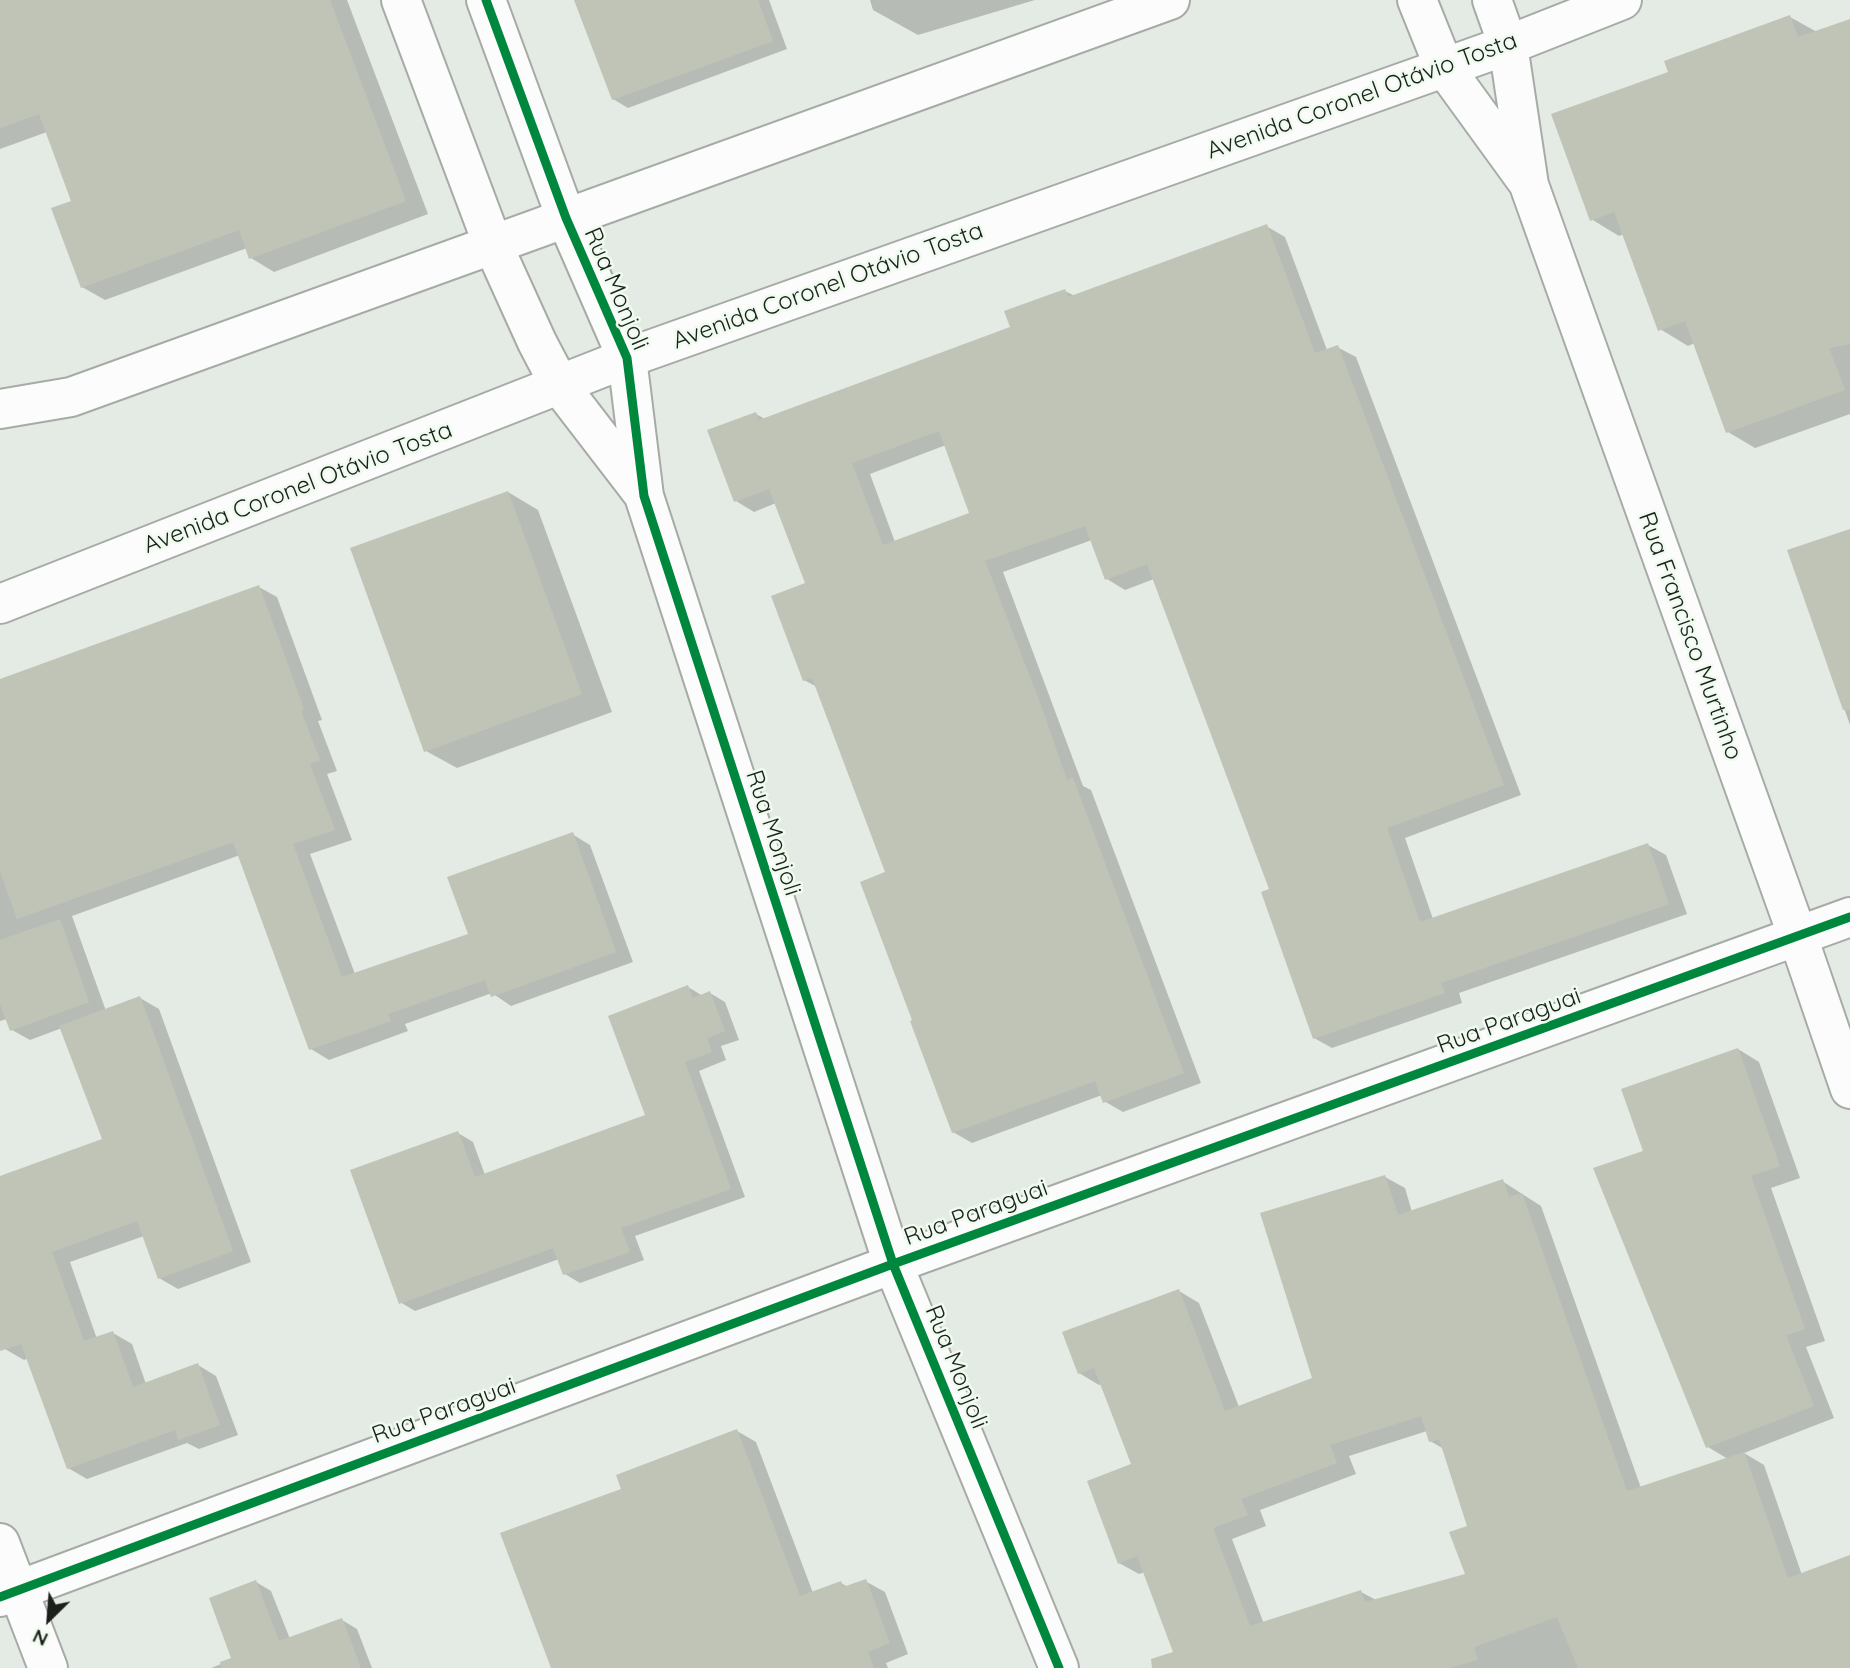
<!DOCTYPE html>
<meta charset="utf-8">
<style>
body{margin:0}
#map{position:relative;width:1850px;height:1668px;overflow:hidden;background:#e4eae4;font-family:Quicksand,sans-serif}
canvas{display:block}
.north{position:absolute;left:14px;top:1584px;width:70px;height:70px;-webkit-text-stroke:5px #effbee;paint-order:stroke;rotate:205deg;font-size:19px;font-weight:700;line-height:28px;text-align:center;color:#1b201b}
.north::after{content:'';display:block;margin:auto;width:24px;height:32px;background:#1b201b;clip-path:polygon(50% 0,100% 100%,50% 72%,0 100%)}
</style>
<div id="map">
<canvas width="1850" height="1668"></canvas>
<div class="north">N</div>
</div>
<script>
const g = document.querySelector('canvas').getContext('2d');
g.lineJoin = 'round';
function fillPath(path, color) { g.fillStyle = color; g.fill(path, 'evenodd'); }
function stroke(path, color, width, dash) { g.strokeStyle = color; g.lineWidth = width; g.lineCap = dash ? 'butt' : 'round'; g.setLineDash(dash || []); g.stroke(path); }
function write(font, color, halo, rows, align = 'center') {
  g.font = font + ' Quicksand,sans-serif'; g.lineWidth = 5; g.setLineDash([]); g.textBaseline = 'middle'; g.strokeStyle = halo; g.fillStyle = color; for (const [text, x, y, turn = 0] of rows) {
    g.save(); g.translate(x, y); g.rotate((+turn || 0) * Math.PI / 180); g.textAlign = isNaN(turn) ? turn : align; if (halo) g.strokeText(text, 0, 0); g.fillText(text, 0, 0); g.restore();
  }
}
const shadow = new Path2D(`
 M 24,0 L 347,0 L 428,214 L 274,272 L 251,258 L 247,248 L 105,300 L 82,287 L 73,202 L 47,132 L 0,149 L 0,74 Z
 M 576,0 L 769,0 L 787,49 L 628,108 L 613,99 Z
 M 870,0 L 1035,0 L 918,35 L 873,10 Z
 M 1790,17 L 1817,32 L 1850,21 L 1850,414 L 1755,448 L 1728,432 L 1695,343 L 1688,346 L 1660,329 L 1624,234 L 1619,236 L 1591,219 L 1670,73 Z
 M 1266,226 L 1285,237 L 1327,350 L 1337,347 L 1356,357 L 1521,795 L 1405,838 L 1433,919 L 1648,845 L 1666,855 L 1687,914 L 1459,993 L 1462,1003 L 1332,1048 L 1314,1038 L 1272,890 L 1154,579 L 1125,590 L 1107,579 L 1092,540 L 1003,572 L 1083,786 L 1091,790 L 1201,1083 L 1123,1112 L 1104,1101 L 1102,1095 L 972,1143 L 953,1132 L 914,1021 L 887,873 L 817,687 L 804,680 L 807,584 L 776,503 L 754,512 L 736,501 L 756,414 L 765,419 L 1012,328 L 1065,291 L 1075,296 ZM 946,445 L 971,514 L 895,542 L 870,474 Z
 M 508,492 L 538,510 L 612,712 L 457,768 L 426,751 Z
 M 1850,531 L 1850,725 L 1789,551 Z
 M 259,587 L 277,597 L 322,720 L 318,721 L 337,771 L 327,774 L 352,840 L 310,854 L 355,974 L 470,935 L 572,834 L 590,845 L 633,962 L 511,1006 L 492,993 L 405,1024 L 408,1031 L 329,1060 L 311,1049 L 240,855 L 72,916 L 106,1011 L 140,998 L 159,1009 L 251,1262 L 178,1289 L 159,1278 L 144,1236 L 70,1262 L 97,1339 L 113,1333 L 132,1344 L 146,1384 L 198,1365 L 216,1376 L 238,1435 L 199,1449 L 187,1443 L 87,1479 L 68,1468 L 28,1358 L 24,1360 L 5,1349 L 0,1334 L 0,1178 L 104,1140 L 62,1028 L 30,1040 L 12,1030 L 7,1019 L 0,1021 L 0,692 Z
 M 688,987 L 703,996 L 710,993 L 725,1002 L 739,1040 L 721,1046 L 726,1060 L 699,1071 L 745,1197 L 635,1236 L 644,1260 L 580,1283 L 565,1274 L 559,1259 L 415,1311 L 400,1302 L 458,1133 L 473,1142 L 485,1175 L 647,1116 Z
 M 1738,1049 L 1759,1062 L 1800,1178 L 1771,1188 L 1825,1341 L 1806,1347 L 1834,1418 L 1744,1453 L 1764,1465 L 1802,1575 L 1850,1557 L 1850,1668 L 1181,1668 L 1145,1572 L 1139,1574 L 1119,1563 L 1134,1465 L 1102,1384 L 1099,1385 L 1079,1373 L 1179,1291 L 1199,1303 L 1239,1407 L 1314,1379 L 1385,1177 L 1405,1188 L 1412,1212 L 1502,1181 L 1541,1206 L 1641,1488 L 1728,1459 L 1708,1447 L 1646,1152 ZM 1427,1431 L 1430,1441 L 1444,1449 L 1469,1527 L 1467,1575 L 1376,1600 L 1361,1592 L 1264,1624 L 1232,1539 L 1266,1526 L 1260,1510 L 1356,1474 L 1349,1456 Z
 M 737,1431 L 756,1442 L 813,1593 L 841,1583 L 848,1587 L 865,1581 L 885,1592 L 908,1654 L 886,1663 L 888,1668 L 553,1668 L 624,1490 Z
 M 256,1582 L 271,1591 L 290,1639 L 342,1620 L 357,1629 L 372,1668 L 211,1668 L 234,1659 Z`);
const building = new Path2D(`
 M 0,0 L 330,0 L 406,201 L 249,259 L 239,230 L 81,288 L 51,208 L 71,201 L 39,114 L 0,128 Z
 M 574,0 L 758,0 L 773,41 L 612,100 Z
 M 1790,15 L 1798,37 L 1850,19 L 1850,344 L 1829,348 L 1845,390 L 1726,433 L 1685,321 L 1658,331 L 1614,212 L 1590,221 L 1551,114 L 1668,72 L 1664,61 Z
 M 1267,224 L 1315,353 L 1338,345 L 1504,785 L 1387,828 L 1420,922 L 1648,843 L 1669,904 L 1441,983 L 1445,993 L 1313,1039 L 1261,892 L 1269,889 L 1147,564 L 1105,580 L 1085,526 L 985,561 L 1042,708 L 1067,780 L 1073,778 L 1184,1073 L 1103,1103 L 1095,1081 L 952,1133 L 910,1021 L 912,1020 L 860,882 L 885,872 L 812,678 L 803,681 L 771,596 L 805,583 L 769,489 L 734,502 L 707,430 L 756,412 L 759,420 L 1010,327 L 1004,311 L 1065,289 L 1068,297 ZM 939,431 L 969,513 L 883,545 L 852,463 Z
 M 508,491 L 582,694 L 424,752 L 350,548 Z
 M 1850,529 L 1850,709 L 1843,710 L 1787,550 Z
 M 259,585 L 304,709 L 301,711 L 320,760 L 310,764 L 335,830 L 293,844 L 342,977 L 468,934 L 447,877 L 573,832 L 616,952 L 491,997 L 485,980 L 388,1014 L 391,1021 L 309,1050 L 233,842 L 17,919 L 0,871 L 0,679 Z
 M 60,919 L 89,1002 L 10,1031 L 0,1004 L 0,940 Z
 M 688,985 L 693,998 L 710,991 L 725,1031 L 707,1038 L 712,1052 L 685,1062 L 731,1189 L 621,1228 L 630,1252 L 563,1275 L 553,1248 L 399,1304 L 350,1170 L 458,1131 L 475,1177 L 645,1115 L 608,1016 Z
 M 140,996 L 233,1251 L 158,1279 L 137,1221 L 52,1252 L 84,1341 L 113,1331 L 133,1387 L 198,1363 L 220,1425 L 178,1440 L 175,1430 L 67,1469 L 21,1344 L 0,1351 L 0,1176 L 102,1139 L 59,1026 Z
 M 1738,1048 L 1780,1166 L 1751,1176 L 1805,1329 L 1786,1335 L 1814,1406 L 1706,1448 L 1593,1168 L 1643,1151 L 1621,1089 Z
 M 1385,1175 L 1398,1215 L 1503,1179 L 1509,1197 L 1522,1193 L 1627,1491 L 1744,1452 L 1788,1578 L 1850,1555 L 1850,1668 L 1578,1668 L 1557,1617 L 1474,1647 L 1478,1660 L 1449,1668 L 1152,1668 L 1151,1659 L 1173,1652 L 1137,1556 L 1118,1564 L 1087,1481 L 1131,1464 L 1094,1368 L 1078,1374 L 1062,1332 L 1179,1289 L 1225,1411 L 1312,1378 L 1260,1213 ZM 1421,1416 L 1429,1442 L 1439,1439 L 1467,1526 L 1449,1532 L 1465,1574 L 1365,1602 L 1361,1590 L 1250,1626 L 1213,1528 L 1248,1515 L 1241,1499 L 1337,1463 L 1330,1445 Z
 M 737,1429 L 800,1596 L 841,1581 L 843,1587 L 866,1579 L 890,1643 L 868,1652 L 874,1668 L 551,1668 L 500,1533 L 621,1489 L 616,1475 Z
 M 256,1580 L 279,1641 L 342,1618 L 361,1668 L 221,1668 L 220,1662 L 231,1658 L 209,1598 Z`);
const street = new Path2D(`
 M 401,0 L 493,245 L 537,342 L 560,386 L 643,494
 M 486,0 L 566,218 L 627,358 L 644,496 L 893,1264 L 1059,1668
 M 1417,0 L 1444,67 L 1526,180
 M 1492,0 L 1508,45 L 1529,185 L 1798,937 L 1850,1089
 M 0,1543 L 48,1668
 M 0,1597 L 893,1264 L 1850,917`);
const secondary = new Path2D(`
 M 0,409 L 71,397 L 1170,0
 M 0,604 L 627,358 L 1508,45 L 1622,0`);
const cycleway = new Path2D(`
 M 486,0 L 566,218 L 627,358 L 644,496 L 893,1264 L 1059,1668
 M 0,1597 L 893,1264 L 1850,917`);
const streetNames = [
 ["Avenida Coronel Otávio Tosta",1362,96,-20],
 ["Avenida Coronel Otávio Tosta",828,286,-20],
 ["Rua Monjoli",616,289,67],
 ["Avenida Coronel Otávio Tosta",298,488,-21],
 ["Rua Francisco Murtinho",1690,636,70],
 ["Rua Monjoli",773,833,72],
 ["Rua Paraguai",1509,1021,-20],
 ["Rua Paraguai",976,1213,-20],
 ["Rua Monjoli",956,1367,68],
 ["Rua Paraguai",444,1411,-20]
];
fillPath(shadow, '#0003');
fillPath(building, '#c0c4b6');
stroke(street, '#a6aba6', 42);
stroke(secondary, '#a6aba6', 42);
stroke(street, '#fbfcfb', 38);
stroke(secondary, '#fbfcfb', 38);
stroke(cycleway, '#00873e', 9);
write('24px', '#1b201b', '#effbee', streetNames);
</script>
